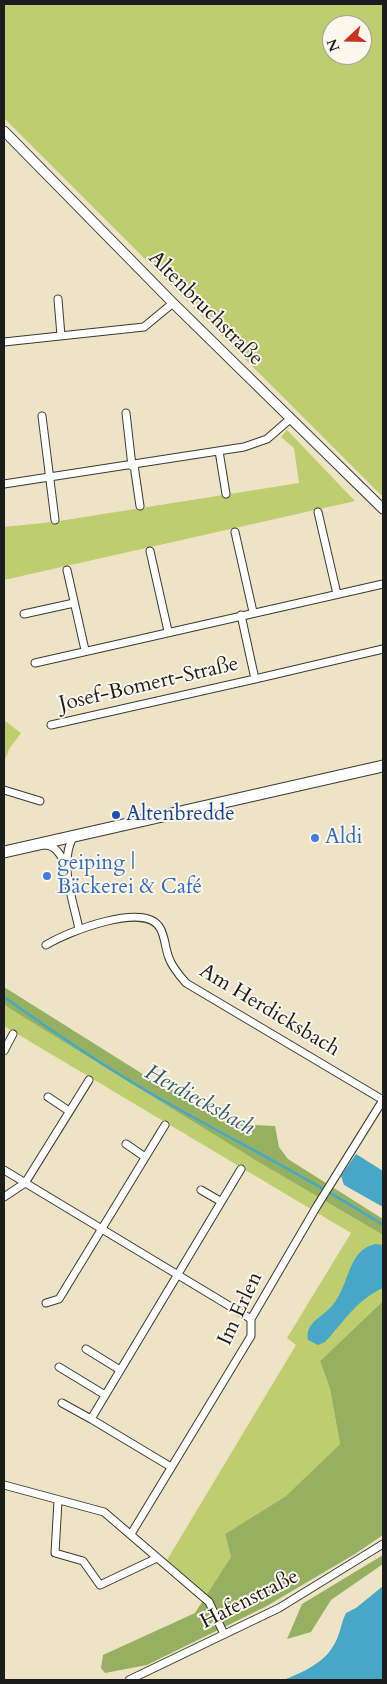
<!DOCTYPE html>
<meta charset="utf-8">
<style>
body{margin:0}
#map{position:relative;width:387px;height:1684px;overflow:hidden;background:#efe3c5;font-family:Cardo,serif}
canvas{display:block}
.frame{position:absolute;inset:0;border:5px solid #1c1c1c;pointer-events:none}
.north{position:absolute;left:322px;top:15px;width:50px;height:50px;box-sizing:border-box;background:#fbf7ec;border:1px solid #a29f99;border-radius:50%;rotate:249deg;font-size:14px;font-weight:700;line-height:20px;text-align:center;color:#1c1c1c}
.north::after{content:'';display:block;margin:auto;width:18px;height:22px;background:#c8321e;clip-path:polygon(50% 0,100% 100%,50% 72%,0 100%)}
</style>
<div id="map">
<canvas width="387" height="1684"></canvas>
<div class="frame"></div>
<div class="north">N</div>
</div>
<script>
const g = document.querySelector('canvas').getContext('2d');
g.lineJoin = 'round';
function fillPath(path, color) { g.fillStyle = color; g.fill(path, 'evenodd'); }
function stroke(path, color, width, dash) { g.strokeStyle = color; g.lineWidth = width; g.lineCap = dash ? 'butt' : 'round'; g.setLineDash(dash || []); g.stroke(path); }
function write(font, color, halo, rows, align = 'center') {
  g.font = font + ' Cardo,serif'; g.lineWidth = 4; g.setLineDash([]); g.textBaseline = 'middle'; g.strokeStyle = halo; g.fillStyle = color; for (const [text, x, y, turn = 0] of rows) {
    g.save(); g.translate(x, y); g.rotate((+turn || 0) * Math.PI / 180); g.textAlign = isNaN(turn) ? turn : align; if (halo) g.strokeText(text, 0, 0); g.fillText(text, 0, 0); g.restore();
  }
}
const green = new Path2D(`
 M 4,4 L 383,4 L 383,497 L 4,118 ZM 332,25 L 362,25 L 362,55 L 332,55 Z
 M 287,430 L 355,501 L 4,580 L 4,527 L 53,522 L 299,483 L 294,448 L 281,437 Z
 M 4,720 L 21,733 L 9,749 L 4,763 Z
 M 4,1005 L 260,1163 L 383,1235 L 383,1301 L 320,1361 L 330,1389 L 340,1444 L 286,1496 L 225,1534 L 231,1557 L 208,1596 L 167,1560 L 296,1345 L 287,1338 L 351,1233 L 4,1026 Z`);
const forest = new Path2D(`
 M 4,987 L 165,1088 L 184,1092 L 194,1106 L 233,1124 L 275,1126 L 279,1147 L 288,1159 L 383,1219 L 383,1235 L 260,1163 L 4,1005 Z
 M 383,1301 L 383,1535 L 355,1554 L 265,1607 L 147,1665 L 105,1673 L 101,1668 L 103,1655 L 195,1613 L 231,1557 L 225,1534 L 286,1496 L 340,1444 L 330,1389 L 320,1361 Z
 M 383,1555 L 383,1564 L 331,1600 L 311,1632 L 287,1639 L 302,1604 Z`);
const water = new Path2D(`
 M 356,1154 L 383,1171 L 383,1207 L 344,1185 L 341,1176 Z
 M 375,1244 L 383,1245 L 383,1288 C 356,1300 344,1322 325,1342 L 318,1345 L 308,1340 C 305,1325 318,1319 328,1310 C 351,1289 345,1251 375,1244 Z
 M 383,1586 L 383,1680 L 284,1680 C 304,1671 324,1664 335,1643 C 340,1634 341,1623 346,1613 L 356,1608 Z`);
const stream = new Path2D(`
 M 4,997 C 56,1034 110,1071 166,1102 C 238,1143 313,1180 383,1225`);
const minor = new Path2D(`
 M 58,299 L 61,336
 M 4,342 L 144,327 L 173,303
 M 126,413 L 132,466
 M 42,416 L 55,520
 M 219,451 L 226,494
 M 134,465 L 140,506
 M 4,484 L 244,447 L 267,439 L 290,419
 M 318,512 L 337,594
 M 235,532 L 253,612
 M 150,551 L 168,631
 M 67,570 L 85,650
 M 24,614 L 74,603
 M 241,615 L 255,679 L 383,649
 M 35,663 L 383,584
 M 51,725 L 255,679
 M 4,790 L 40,801
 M 74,835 C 58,863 73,899 79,929
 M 44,845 C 56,845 60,855 66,864
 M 46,945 C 67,932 145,901 160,928 C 165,936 165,948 169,958 C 172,967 179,975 186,983 L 383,1100
 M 4,1051 L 13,1034
 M 48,1097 L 69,1111
 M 126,1144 L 145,1157
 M 4,1170 L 251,1319
 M 201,1190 L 220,1201
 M 4,1197 L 25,1183 L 89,1080
 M 46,1303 L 59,1299 L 165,1125
 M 86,1349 L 120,1370
 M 59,1367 L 105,1395
 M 62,1403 L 91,1419
 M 171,1467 L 91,1419 L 241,1169
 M 4,1485 L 104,1512 L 209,1602 L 224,1634
 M 58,1501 L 55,1553 L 83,1561 L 100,1585 L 157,1558
 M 131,1534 L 251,1336 L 251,1319 L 317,1206 L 383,1100
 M 129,1680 L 279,1608 L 383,1544`);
const tertiary = new Path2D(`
 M 4,131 L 173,303 L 383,509`);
const primary = new Path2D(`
 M 4,852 L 383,766`);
const markers = [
 [116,815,5,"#1a4fb4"],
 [315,838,5,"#3f7fe0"],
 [47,876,5,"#3f7fe0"]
];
const streetNames = [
 ["Altenbruchstraße",205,309,45],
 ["Josef-Bomert-Straße",149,685,-13],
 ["Am Herdicksbach",269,1011,31],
 ["Im Erlen",241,1309,-65],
 ["Hafenstraße",250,1600,-27]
];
const transitNames = [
 ["Altenbredde",126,815]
];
const shopNames = [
 ["Aldi",325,838],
 ["geiping |",57,864],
 ["Bäckerei & Café",57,888]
];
const waterNames = [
 ["Herdiecksbach",199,1101,29]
];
fillPath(green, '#becd70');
fillPath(forest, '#96b062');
fillPath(water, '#47a7c6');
stroke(stream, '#47a7c6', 2.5);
stroke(minor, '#3c3a35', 9);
stroke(tertiary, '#3c3a35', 11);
stroke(primary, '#3c3a35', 13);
stroke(minor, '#fff', 7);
stroke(tertiary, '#fff', 9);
stroke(primary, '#fff', 11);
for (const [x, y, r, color] of markers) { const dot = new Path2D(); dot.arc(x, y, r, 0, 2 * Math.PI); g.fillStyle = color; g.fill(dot); stroke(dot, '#fbf7ec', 2); }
write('21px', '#1c1c1c', '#fbf7ec', streetNames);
write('21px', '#164399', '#fbf7ec', transitNames, 'left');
write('21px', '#366cbe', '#fbf7ec', shopNames, 'left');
write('italic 22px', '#2f5b68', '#fbf7ec', waterNames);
</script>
